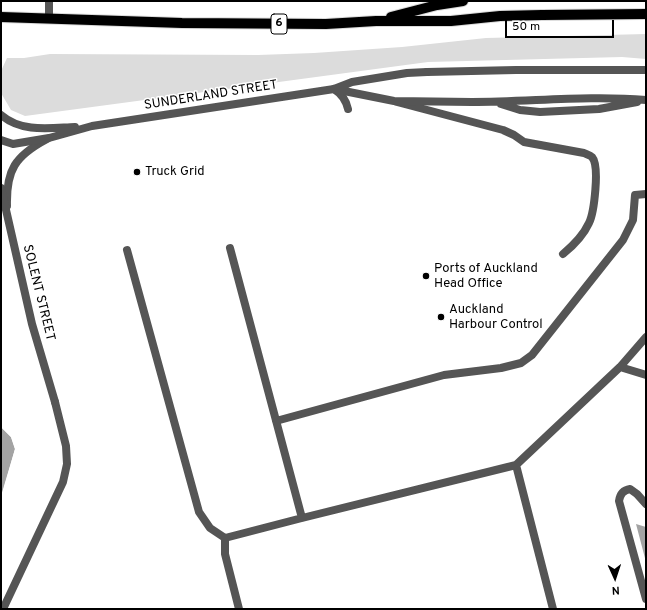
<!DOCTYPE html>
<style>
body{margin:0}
#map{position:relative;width:647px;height:610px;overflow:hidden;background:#fff;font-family:Overpass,sans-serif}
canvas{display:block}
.frame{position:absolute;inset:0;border:2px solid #000;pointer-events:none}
.north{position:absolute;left:595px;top:558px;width:40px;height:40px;-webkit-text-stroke:3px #fff;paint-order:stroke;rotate:177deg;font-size:11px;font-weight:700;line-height:16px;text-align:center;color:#000}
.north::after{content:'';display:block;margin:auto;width:14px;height:18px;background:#000;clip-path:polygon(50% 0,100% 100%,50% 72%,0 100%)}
.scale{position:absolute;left:505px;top:20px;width:109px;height:18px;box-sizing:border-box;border:2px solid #000;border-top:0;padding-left:5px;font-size:12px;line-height:14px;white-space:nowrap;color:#000;-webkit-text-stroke:3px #fff;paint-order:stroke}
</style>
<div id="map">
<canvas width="647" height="610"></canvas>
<div class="frame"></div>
<div class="north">N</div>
<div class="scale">50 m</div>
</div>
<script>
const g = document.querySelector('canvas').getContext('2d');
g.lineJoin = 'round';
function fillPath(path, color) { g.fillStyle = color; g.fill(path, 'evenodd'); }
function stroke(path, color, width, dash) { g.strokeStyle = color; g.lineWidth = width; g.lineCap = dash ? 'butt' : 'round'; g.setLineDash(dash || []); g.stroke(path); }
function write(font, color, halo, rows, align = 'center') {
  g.font = font + ' Overpass,sans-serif'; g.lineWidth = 3; g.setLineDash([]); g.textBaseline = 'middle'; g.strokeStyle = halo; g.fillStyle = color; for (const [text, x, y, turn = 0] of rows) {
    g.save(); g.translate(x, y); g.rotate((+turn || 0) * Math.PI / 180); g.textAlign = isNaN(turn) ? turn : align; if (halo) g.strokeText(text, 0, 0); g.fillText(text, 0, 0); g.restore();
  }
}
const green = new Path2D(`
 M 646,34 L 646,59 L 622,57 L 428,62 L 25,116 L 11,110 L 1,93 L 1,71 L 7,58 L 24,58 L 50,54 L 258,55 L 314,53 L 402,47 L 486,38 Z`);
const water = new Path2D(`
 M 1,427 L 11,437 L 15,449 L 1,496 Z
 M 636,524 L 646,527 L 646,562 Z`);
const pier = new Path2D(`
 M 1,425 L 12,436 L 17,449 L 3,497 L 1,498 L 15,449 L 11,437 L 1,427 Z`);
const lane = new Path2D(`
 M 49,19 L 49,1
 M 427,72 L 516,70 L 646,70
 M 334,89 C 342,94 346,100 348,109
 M 397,102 L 503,130 L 514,135 L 524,142 L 584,153 C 586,154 590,155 592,157 C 600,166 594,213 589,223 C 583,236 574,245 563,254
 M 472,102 C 530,102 588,95 646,100
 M 501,104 L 520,110 L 540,112 L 599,109 L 637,102
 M 7,206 C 6,170 15,156 47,139
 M 230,248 L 302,518
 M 127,250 L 199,512 L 210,528 L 225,538
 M 620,367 L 646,337
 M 276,421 L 444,375 L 501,368 L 521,363 L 532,355 L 623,240 L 633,220 L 635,195 L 646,194
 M 516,465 L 553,609
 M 646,504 L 637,494 L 630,489 C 623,490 620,494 619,501 L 646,599
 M 3,609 L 63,482 L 67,464 L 66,446 L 55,402
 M 239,609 L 225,554 L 225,538 L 302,518 L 516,465 L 620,367 L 646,375`);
const street = new Path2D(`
 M 334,89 L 394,101 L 472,102
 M 1,115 C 22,133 50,128 75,127
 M 1,140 L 13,144 L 49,138 L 92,126 L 334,89 L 352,82 L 407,73 L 427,72
 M 1,188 L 32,324 L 55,402`);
const primary = new Path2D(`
 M 1,17 L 182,23 L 326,24 L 376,21 L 451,21 L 500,16 L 542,15 L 646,14
 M 391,17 L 437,5 L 463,1`);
const markers = [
 [137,172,4,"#000"],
 [426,276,4,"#000"],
 [441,317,4,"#000"]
];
const shields = [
 [279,24,16]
];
const shieldNames = [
 ["6",279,24]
];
const streetNames = [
 ["SUNDERLAND STREET",211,96,-9],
 ["SOLENT STREET",38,293,76]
];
const poiNames = [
 ["Truck Grid",145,172],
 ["Ports of Auckland",434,269],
 ["Head Office",434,284],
 ["Auckland",449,310],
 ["Harbour Control",449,325]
];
fillPath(green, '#dcdcdc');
fillPath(water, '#a3a3a3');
fillPath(pier, '#fff');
stroke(primary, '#dbdbdb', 12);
stroke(lane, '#555', 8);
stroke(street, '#555', 8);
stroke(primary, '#000', 10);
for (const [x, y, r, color] of markers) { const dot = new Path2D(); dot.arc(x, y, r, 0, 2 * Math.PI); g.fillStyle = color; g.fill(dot); stroke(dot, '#fff', 1.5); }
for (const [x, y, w] of shields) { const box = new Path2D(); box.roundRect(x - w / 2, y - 10, w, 20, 3); g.fillStyle = '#fff'; g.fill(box); stroke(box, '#000', 1); }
write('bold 12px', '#000', null, shieldNames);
write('13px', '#000', '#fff', streetNames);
write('13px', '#000', '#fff', poiNames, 'left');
</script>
